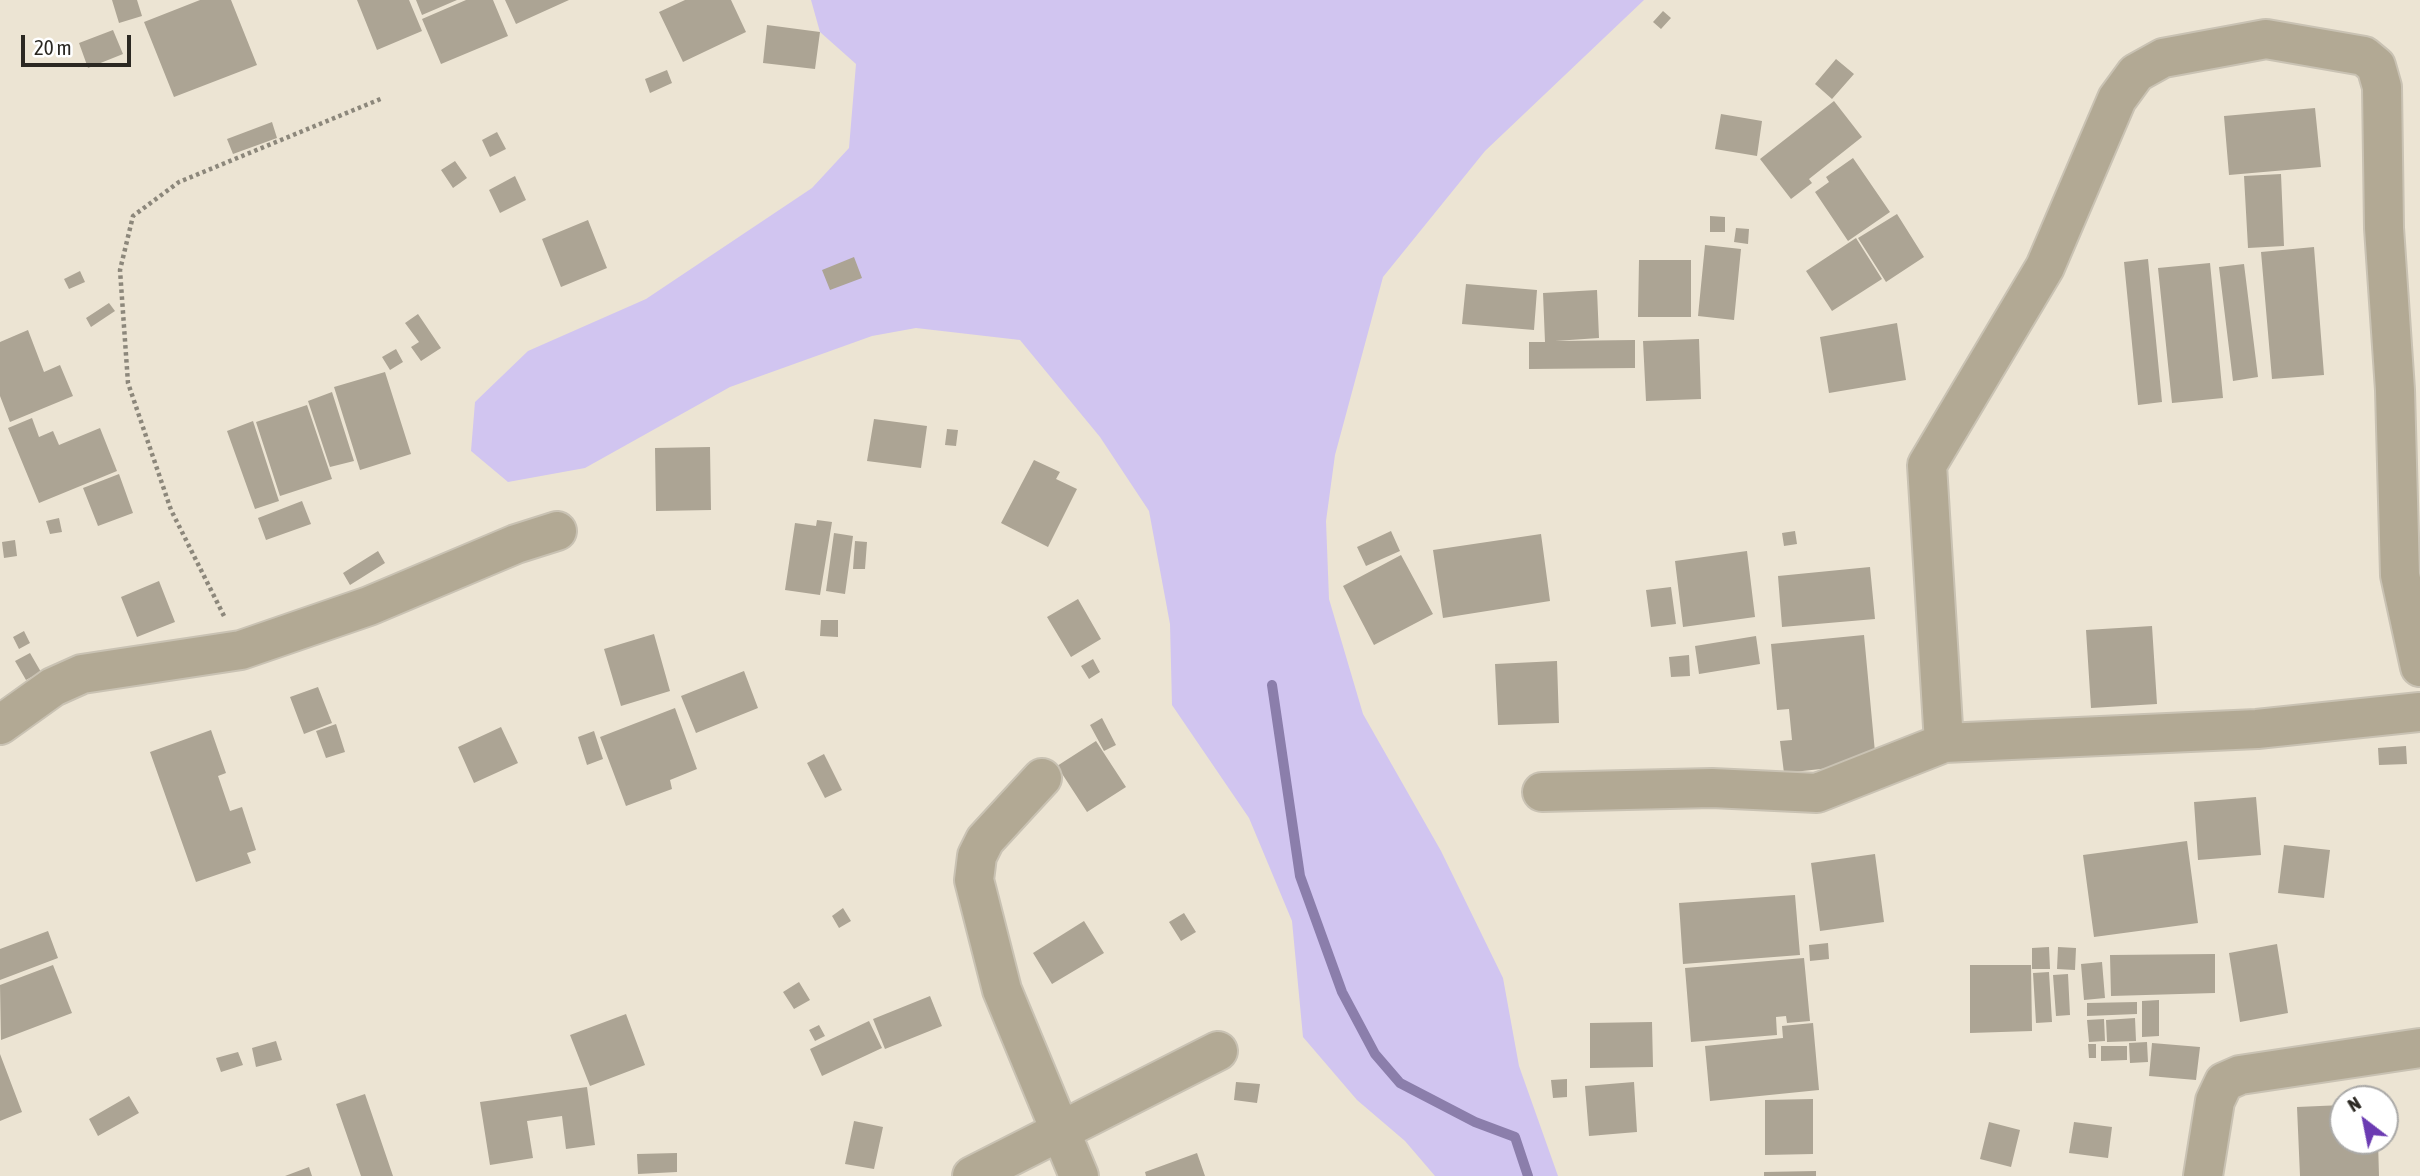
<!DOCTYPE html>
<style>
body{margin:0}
#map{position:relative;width:2420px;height:1176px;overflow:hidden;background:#ece4d3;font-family:"Asap Condensed",sans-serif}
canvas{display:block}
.north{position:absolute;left:2329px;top:1085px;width:70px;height:70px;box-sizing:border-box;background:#fff;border:2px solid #aaa9a7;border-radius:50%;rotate:328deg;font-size:19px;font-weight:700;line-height:28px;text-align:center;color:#2b2822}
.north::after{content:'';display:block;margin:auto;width:24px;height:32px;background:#6b3bb2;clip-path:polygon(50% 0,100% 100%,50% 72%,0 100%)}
.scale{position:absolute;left:21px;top:35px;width:110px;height:32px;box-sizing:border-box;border:4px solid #2b2822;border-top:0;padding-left:9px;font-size:21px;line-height:24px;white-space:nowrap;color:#2b2822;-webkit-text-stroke:5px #fff;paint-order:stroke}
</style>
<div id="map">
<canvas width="2420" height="1176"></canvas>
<div class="north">N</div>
<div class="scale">20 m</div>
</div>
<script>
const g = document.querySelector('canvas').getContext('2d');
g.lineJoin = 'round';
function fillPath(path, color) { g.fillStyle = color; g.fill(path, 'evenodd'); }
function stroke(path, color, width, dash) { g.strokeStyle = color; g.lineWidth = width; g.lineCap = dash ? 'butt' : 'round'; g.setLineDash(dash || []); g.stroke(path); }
const green = new Path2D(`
 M 811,0 L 1644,0 L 1485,151 L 1383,277 L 1335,455 L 1326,521 L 1329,599 L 1363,714 L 1441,851 L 1503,978 L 1519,1066 L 1558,1176 L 1435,1176 L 1405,1141 L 1357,1100 L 1303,1037 L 1292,921 L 1249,818 L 1172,705 L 1170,624 L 1149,511 L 1100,437 L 1020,340 L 916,328 L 872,336 L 730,387 L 585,468 L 508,482 L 471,451 L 475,402 L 528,351 L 646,299 L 812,188 L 849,148 L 856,64 L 820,32 Z`);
const stream = new Path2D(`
 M 1272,685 L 1300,876 L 1342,992 L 1375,1054 L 1400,1083 L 1475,1122 L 1515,1137 L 1528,1176`);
const building = new Path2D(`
 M 112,0 L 137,0 L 142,16 L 119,23 Z
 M 200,0 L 231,0 L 257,65 L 174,97 L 144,22 Z
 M 357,0 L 409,0 L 422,31 L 377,50 Z
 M 416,0 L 457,0 L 422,15 Z
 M 466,0 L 493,0 L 508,36 L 441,64 L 422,19 Z
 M 505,0 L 569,0 L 516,24 Z
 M 685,0 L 731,0 L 746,32 L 683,62 L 659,12 Z
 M 1663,11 L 1671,18 L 1661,29 L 1653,22 Z
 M 767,25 L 820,32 L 815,69 L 763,63 Z
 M 113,30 L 123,54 L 88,68 L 79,43 Z
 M 1836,59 L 1854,74 L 1832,99 L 1815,84 Z
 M 667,70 L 672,83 L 650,93 L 645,79 Z
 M 1834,101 L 1862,137 L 1809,179 L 1812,183 L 1791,199 L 1760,159 Z
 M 2315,108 L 2321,167 L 2229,175 L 2224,116 Z
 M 1721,114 L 1762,121 L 1757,156 L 1715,149 Z
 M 272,122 L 277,138 L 233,154 L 227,139 Z
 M 497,132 L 506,149 L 490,157 L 482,140 Z
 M 1853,158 L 1890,212 L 1848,241 L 1815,192 L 1829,182 L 1826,177 Z
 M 455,161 L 467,178 L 453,188 L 441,170 Z
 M 2281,174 L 2284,246 L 2248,248 L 2244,176 Z
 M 515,176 L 526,200 L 500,213 L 489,190 Z
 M 1897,214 L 1924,257 L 1886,282 L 1858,238 Z
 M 1710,216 L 1725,217 L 1725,232 L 1710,232 Z
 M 588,220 L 607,268 L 561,287 L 542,239 Z
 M 1736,228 L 1749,229 L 1748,244 L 1734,242 Z
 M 1856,238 L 1882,279 L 1832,311 L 1806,271 Z
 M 1705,245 L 1741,249 L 1734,320 L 1698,316 Z
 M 2314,247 L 2324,375 L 2272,379 L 2261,252 Z
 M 854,257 L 862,278 L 830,290 L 822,270 Z
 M 2148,259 L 2162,402 L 2138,405 L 2124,262 Z
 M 1639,260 L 1691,260 L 1691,317 L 1638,317 Z
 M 2210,263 L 2223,398 L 2172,403 L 2158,268 Z
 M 2244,264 L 2258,377 L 2233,381 L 2219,267 Z
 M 80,271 L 85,282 L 69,289 L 64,279 Z
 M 1466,284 L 1537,290 L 1534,330 L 1462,324 Z
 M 1597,290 L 1599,338 L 1555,341 L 1635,340 L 1635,368 L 1529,369 L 1529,342 L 1545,342 L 1543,293 Z
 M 109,303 L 115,311 L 91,327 L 86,318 Z
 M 418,314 L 441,348 L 421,361 L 411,347 L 419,342 L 405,323 Z
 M 1897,323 L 1906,380 L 1829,393 L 1820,337 Z
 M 28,330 L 44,372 L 60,365 L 73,396 L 10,422 L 0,396 L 0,342 Z
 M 1699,339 L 1701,399 L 1646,401 L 1643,341 Z
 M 396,349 L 403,362 L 390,370 L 382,357 Z
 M 385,372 L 411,454 L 360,470 L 334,387 Z
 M 332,392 L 354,461 L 330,467 L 308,401 Z
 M 307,405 L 332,479 L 280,496 L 256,422 Z
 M 32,418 L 39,437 L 53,431 L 59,445 L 100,428 L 117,471 L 39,503 L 8,428 Z
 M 874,419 L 927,426 L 921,468 L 867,461 Z
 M 253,421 L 279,501 L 255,509 L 227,431 Z
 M 947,429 L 958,430 L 956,446 L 945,445 Z
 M 710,447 L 711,510 L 656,511 L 655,448 Z
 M 1034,460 L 1060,472 L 1056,479 L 1077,489 L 1048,547 L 1001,523 Z
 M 119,474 L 133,513 L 98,526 L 83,488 Z
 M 302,501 L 311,524 L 266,540 L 258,518 Z
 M 59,518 L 62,532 L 50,534 L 46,521 Z
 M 817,520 L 832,522 L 820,595 L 785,590 L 795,523 L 816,526 Z
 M 1391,531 L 1400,551 L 1366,566 L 1357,547 Z
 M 1795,531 L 1797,544 L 1784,546 L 1782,533 Z
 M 834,533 L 853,536 L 845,594 L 826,591 Z
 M 1541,534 L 1550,601 L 1443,618 L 1433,550 Z
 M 15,540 L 17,556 L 4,558 L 2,542 Z
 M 855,541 L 867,542 L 865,569 L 853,569 Z
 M 378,551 L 385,563 L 350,585 L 343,573 Z
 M 1747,551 L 1755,617 L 1683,627 L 1675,561 Z
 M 1401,555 L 1433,614 L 1374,645 L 1343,586 Z
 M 1870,567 L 1875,619 L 1782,627 L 1778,576 Z
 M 159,581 L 175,622 L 137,637 L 121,597 Z
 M 1671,587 L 1676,624 L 1651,627 L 1646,590 Z
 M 1078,599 L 1101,639 L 1071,657 L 1047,617 Z
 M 821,620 L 838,620 L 838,637 L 820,636 Z
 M 2152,626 L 2157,704 L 2091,708 L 2086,630 Z
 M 24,631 L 30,643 L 19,649 L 13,637 Z
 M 654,634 L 670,691 L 621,706 L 604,649 Z
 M 1864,635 L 1876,763 L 1784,773 L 1780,741 L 1792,740 L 1789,709 L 1777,710 L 1771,644 Z
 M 1756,636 L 1760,664 L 1699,674 L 1695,646 Z
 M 30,653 L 41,672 L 26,680 L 15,661 Z
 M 1689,655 L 1690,676 L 1671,677 L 1669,657 Z
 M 1093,659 L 1100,672 L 1089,679 L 1081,666 Z
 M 1557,661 L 1559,723 L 1498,725 L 1495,664 Z
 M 744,671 L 758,708 L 696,733 L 681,696 Z
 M 318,687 L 332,723 L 304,734 L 290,697 Z
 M 675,708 L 697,769 L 670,780 L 672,789 L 626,806 L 600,737 Z
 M 1102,718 L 1116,745 L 1104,751 L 1090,725 Z
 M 336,724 L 345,752 L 326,758 L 316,731 Z
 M 501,727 L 518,763 L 474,783 L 458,747 Z
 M 211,730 L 226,773 L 218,776 L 230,811 L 242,807 L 256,850 L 247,853 L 251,863 L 196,882 L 150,752 Z
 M 594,731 L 603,759 L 587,765 L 578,737 Z
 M 1096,741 L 1126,787 L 1087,812 L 1057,766 Z
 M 2406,746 L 2407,764 L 2379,765 L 2378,748 Z
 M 824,754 L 842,790 L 825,798 L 807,763 Z
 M 2256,797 L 2261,855 L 2198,860 L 2194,802 Z
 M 2187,841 L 2198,923 L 2094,937 L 2083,855 Z
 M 2284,845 L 2330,850 L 2324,898 L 2278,893 Z
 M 1875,854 L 1884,922 L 1820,931 L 1811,863 Z
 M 1795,895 L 1800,955 L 1683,964 L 1679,903 Z
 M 843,908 L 851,921 L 839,928 L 832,916 Z
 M 1184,913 L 1196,932 L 1181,941 L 1169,922 Z
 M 1084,921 L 1104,953 L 1052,984 L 1033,953 Z
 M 48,931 L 58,958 L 0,980 L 0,949 Z
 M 1828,943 L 1829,959 L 1810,961 L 1809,945 Z
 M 2277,944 L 2288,1013 L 2240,1022 L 2229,953 Z
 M 2049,947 L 2050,969 L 2032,969 L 2032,948 Z
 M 2058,947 L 2076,948 L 2075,970 L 2057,969 Z
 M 2215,954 L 2215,993 L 2111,996 L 2110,955 Z
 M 1804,958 L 1810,1021 L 1787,1023 L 1786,1016 L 1776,1017 L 1777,1035 L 1691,1042 L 1685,968 Z
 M 2102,962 L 2105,998 L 2084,1000 L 2081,964 Z
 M 53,965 L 72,1013 L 1,1040 L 0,985 Z
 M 1970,965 L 2031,965 L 2032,1031 L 1970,1033 Z
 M 2049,972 L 2052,1022 L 2036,1023 L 2033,973 Z
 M 2068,974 L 2070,1015 L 2056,1016 L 2053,975 Z
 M 799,982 L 810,1000 L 794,1009 L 783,992 Z
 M 930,996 L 942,1026 L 885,1049 L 873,1019 Z
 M 2159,1000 L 2159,1036 L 2142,1037 L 2142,1001 Z
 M 2137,1002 L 2137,1014 L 2087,1016 L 2087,1003 Z
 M 626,1014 L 645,1065 L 590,1086 L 570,1035 Z
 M 2135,1018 L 2136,1041 L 2107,1042 L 2106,1020 Z
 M 2104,1019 L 2105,1041 L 2089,1042 L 2087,1020 Z
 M 869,1021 L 882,1048 L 822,1076 L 810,1049 Z
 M 1652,1022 L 1653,1067 L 1590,1068 L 1590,1023 Z
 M 1813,1023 L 1819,1090 L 1710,1101 L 1705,1046 L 1783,1038 L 1782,1026 Z
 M 819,1025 L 825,1036 L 815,1041 L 809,1030 Z
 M 276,1041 L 282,1060 L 256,1067 L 252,1048 Z
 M 2147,1042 L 2148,1062 L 2130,1063 L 2129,1043 Z
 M 2152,1043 L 2200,1047 L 2196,1080 L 2149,1076 Z
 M 2088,1044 L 2096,1044 L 2096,1058 L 2089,1058 Z
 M 2101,1046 L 2127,1046 L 2127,1060 L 2101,1061 Z
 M 238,1052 L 243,1065 L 221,1072 L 216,1058 Z
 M 0,1054 L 22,1112 L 0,1121 Z
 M 1567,1079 L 1567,1097 L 1553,1098 L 1551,1080 Z
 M 1236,1082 L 1260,1084 L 1257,1103 L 1234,1100 Z
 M 1634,1082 L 1637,1132 L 1589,1136 L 1585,1086 Z
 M 587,1087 L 595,1145 L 566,1149 L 562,1116 L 527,1121 L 533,1158 L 490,1165 L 480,1102 Z
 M 365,1094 L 393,1176 L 361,1176 L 336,1104 Z
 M 129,1096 L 139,1113 L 98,1136 L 89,1119 Z
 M 1813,1099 L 1813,1154 L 1765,1155 L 1765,1100 Z
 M 2343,1105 L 2343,1141 L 2378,1141 L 2379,1176 L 2300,1176 L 2297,1107 Z
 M 854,1121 L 883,1127 L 874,1169 L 845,1164 Z
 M 1989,1122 L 2020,1130 L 2011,1167 L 1980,1159 Z
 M 2074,1122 L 2112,1127 L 2108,1158 L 2069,1153 Z
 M 677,1153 L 677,1172 L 638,1174 L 637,1154 Z
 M 1197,1153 L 1205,1176 L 1146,1176 L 1145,1172 Z
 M 309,1167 L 312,1176 L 285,1176 Z
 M 1816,1171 L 1816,1176 L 1764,1176 L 1764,1172 Z`);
const path = new Path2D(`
 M 224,616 L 171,510 L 128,383 L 120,270 L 133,216 L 179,182 L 383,98`);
const minor = new Path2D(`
 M 0,725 L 53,687 L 82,674 L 241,650 L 369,606 L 516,544 L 557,531
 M 1944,743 L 1927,465 L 2045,267 L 2117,99 L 2136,73 L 2163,58 L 2266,39 L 2364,56 L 2376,66 L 2382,87 L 2384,228 L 2395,390 L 2400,575 L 2420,667
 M 1042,778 L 985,840 L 977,856 L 974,880 L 1002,990 L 1079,1176
 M 1542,792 L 1712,788 L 1817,793 L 1944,743 L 2257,729 L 2420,712
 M 972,1176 L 1218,1051
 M 2203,1176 L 2215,1101 L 2224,1082 L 2240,1075 L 2420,1048`);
fillPath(green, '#d1c5f0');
stroke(stream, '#8b7eab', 10);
fillPath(building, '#aca494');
stroke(minor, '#c9c2b3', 42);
stroke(path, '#8c877b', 4.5, [3.5, 3.5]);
stroke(minor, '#b2a994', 38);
</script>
